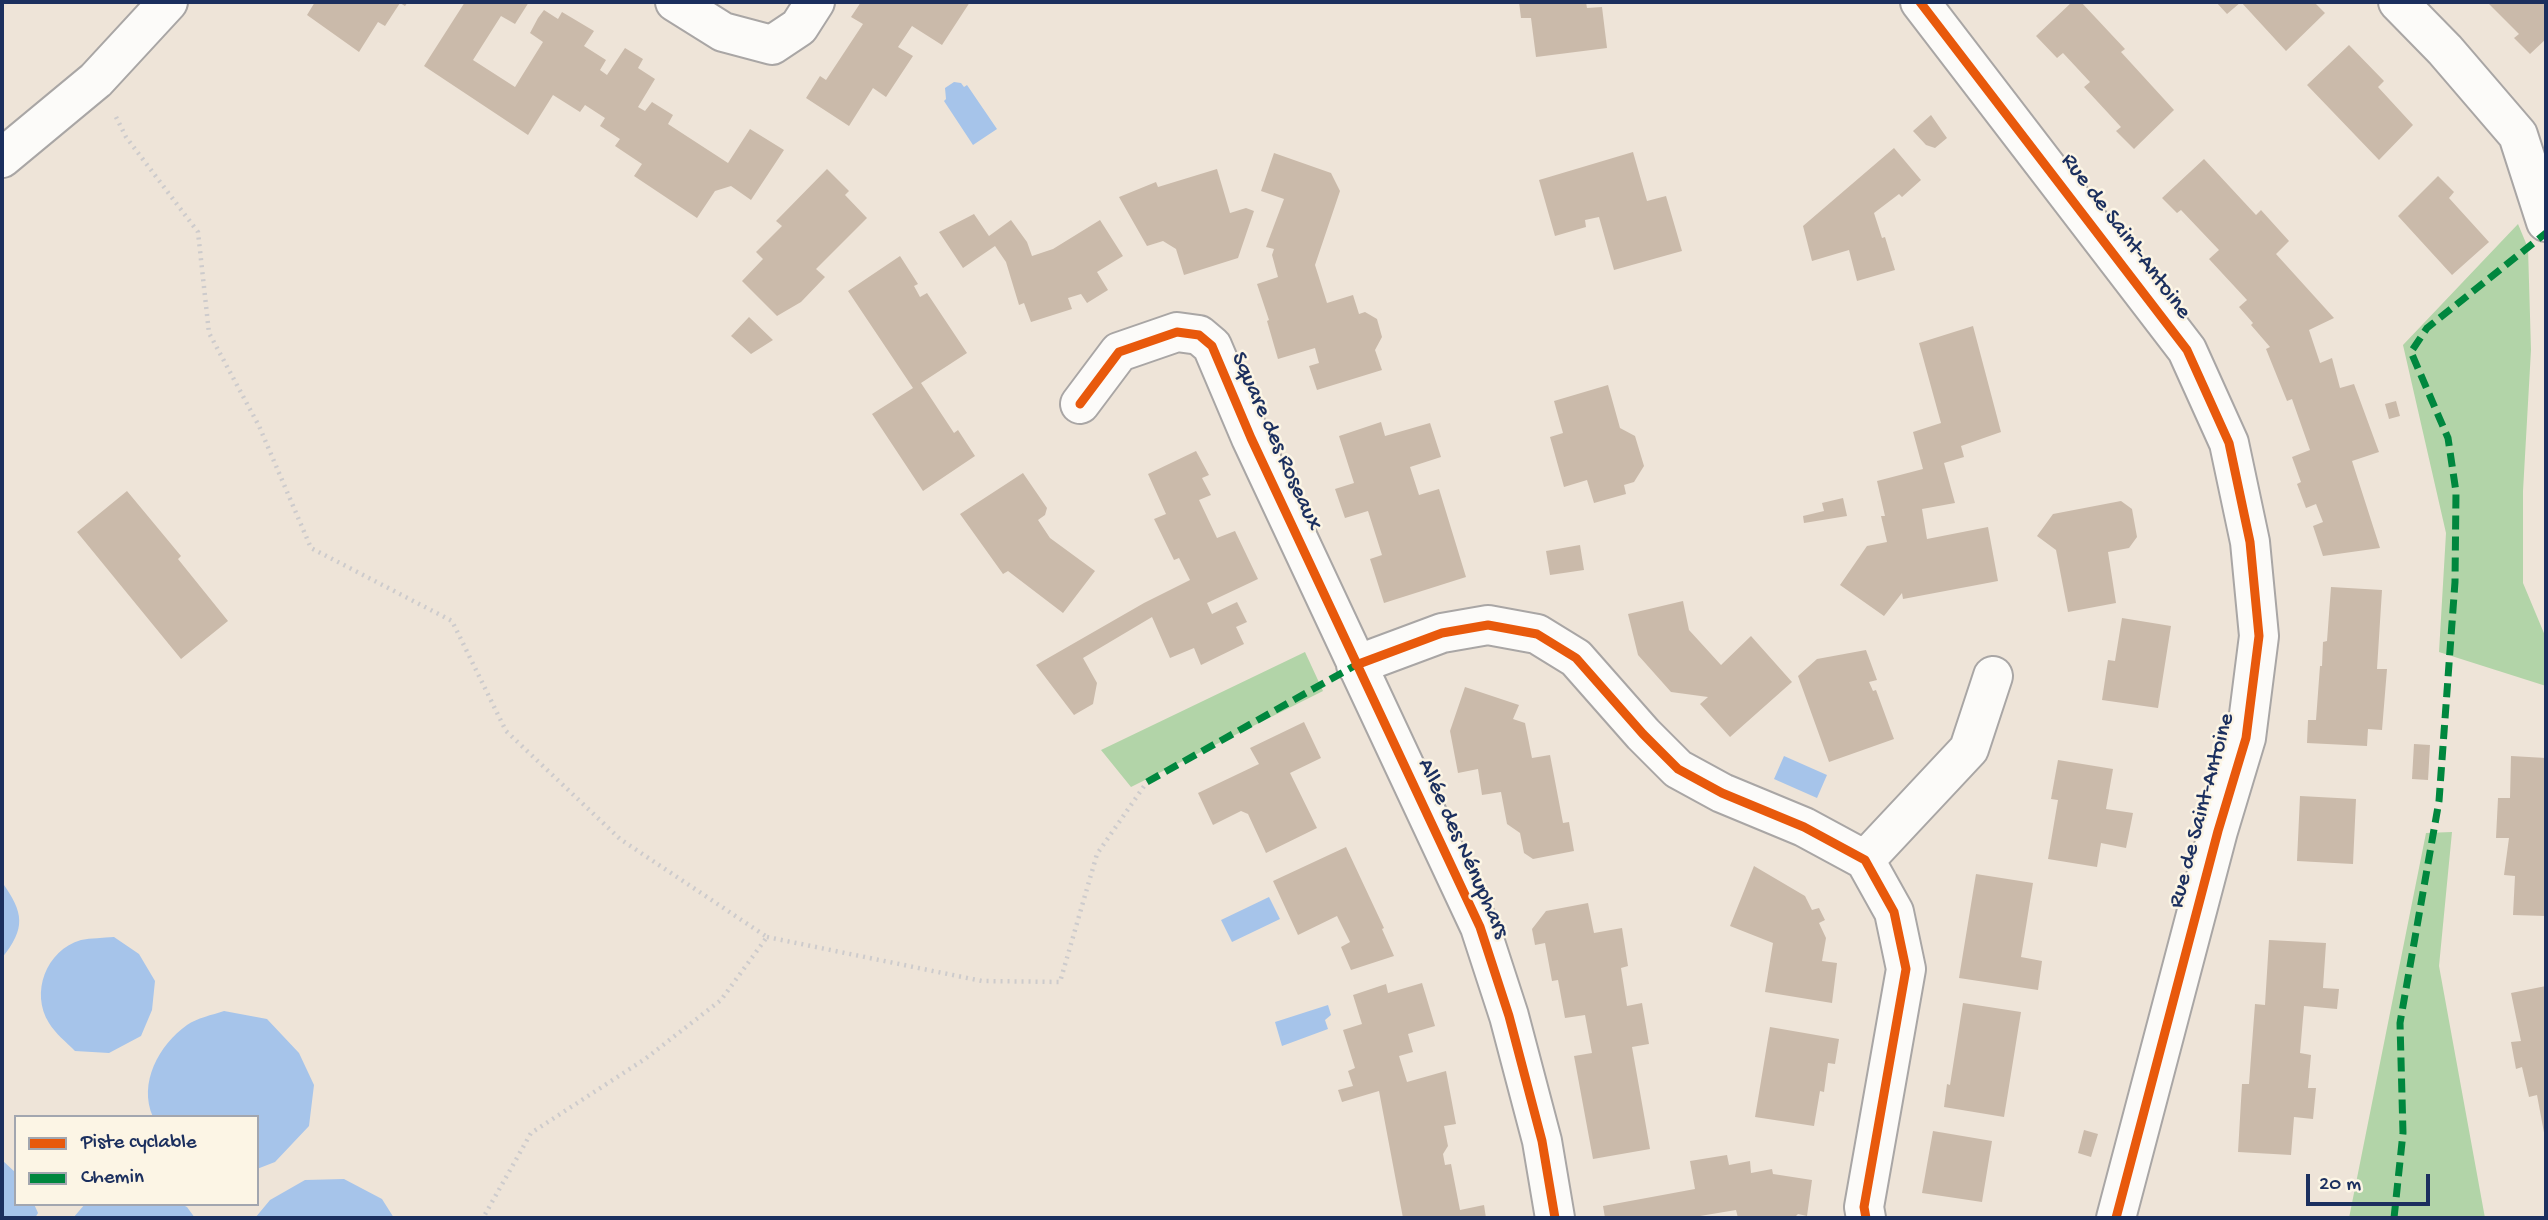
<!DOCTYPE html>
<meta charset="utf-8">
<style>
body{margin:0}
#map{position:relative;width:2548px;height:1220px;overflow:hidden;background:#eee4d8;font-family:"Gochi Hand",sans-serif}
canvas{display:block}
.frame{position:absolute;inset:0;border:4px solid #1b2f5e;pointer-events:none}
.legend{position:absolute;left:14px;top:1115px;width:245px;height:91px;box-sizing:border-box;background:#fcf5e5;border:2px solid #a2a6af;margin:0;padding:9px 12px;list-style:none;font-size:21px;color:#1b2f5e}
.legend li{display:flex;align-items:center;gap:14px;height:35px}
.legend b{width:35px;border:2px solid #a2a6af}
.scale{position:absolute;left:2306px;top:1174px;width:124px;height:32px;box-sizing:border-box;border:4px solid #1b2f5e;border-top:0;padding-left:9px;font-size:21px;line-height:24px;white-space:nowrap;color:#1b2f5e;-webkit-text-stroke:5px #fcf5e5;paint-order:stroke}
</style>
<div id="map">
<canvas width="2548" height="1220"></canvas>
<div class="frame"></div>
<ul class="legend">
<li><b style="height:9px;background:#e8590c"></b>Piste cyclable</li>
<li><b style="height:9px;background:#00873e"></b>Chemin</li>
</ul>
<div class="scale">20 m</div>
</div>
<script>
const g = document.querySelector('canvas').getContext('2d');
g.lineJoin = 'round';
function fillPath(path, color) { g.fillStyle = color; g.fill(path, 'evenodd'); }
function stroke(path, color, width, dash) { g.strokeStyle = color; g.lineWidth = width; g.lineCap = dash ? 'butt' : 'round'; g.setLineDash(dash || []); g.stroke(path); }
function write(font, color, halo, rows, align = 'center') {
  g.font = font + ' "Gochi Hand",sans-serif'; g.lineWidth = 5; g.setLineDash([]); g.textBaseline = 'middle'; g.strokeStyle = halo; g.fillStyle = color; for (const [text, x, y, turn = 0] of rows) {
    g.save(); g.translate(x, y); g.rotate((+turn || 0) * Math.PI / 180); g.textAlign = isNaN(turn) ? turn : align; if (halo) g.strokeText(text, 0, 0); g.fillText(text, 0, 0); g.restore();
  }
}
const green = new Path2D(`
 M 2518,224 L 2528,248 L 2531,350 L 2523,491 L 2523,583 L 2546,638 L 2546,686 L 2439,652 L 2446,533 L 2403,345 Z
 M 1305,652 L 1323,691 L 1131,787 L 1101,750 Z
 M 2452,832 L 2439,966 L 2485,1218 L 2349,1218 L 2426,833 Z`);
const water = new Path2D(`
 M 954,82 L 961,83 L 964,87 L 967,85 L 997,129 L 973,145 L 944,101 L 946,99 L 945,88 Z
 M 1784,756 L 1827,775 L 1817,798 L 1774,779 Z
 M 2,882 C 24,913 26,928 2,958 Z
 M 1269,897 L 1280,919 L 1232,942 L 1221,920 Z
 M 114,937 L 139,954 L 155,981 L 152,1010 L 141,1036 L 109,1053 L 75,1051 C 66,1042 55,1033 49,1023 C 30,993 46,950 81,940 C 91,938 103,938 114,937 Z
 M 1328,1005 L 1331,1015 L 1325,1020 L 1328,1029 L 1282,1046 L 1275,1022 Z
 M 224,1011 L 267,1019 L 299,1053 L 314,1085 L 309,1126 L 275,1162 L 257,1169 L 257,1117 L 153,1117 C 138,1083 159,1045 187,1025 C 197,1018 212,1015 224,1011 Z
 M 2,1160 L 16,1173 L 16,1204 L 34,1204 L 38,1213 L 35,1218 L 2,1218 Z
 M 344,1179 L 382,1199 L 394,1218 L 255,1218 L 270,1200 L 305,1180 Z
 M 85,1204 L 181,1204 L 187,1207 L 195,1218 L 73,1218 Z`);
const building = new Path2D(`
 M 315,2 L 331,3 L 408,2 L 405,6 L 400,3 L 385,26 L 378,22 L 359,52 L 307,15 Z
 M 465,2 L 529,2 L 515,24 L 501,16 L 473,60 L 515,87 L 543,42 L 530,33 L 538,18 L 544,10 L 558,19 L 562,12 L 594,31 L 584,46 L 606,60 L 600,70 L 607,75 L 625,48 L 643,59 L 638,68 L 655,79 L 638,107 L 645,111 L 652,102 L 673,115 L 668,124 L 728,163 L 750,129 L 784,150 L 751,200 L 731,186 L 715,191 L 697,218 L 634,176 L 642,164 L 615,146 L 620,139 L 600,126 L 605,118 L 585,105 L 580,112 L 553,95 L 528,135 L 424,66 Z
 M 861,2 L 970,2 L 942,45 L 912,26 L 898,47 L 913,56 L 886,97 L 873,88 L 849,126 L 806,98 L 820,76 L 826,80 L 863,24 L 851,17 Z
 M 1519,2 L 1586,2 L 1587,8 L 1602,7 L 1607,48 L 1536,57 L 1531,18 L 1521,18 Z
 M 2072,2 L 2081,2 L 2125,49 L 2121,52 L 2174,110 L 2134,149 L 2116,131 L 2121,127 L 2084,87 L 2090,82 L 2063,53 L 2057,58 L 2036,36 Z
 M 2216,2 L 2241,2 L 2227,14 Z
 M 2241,2 L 2314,2 L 2325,13 L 2286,51 Z
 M 2487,2 L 2546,2 L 2546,39 L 2530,54 L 2514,38 L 2519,34 Z
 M 2349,45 L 2384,81 L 2378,87 L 2413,125 L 2379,160 L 2307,85 Z
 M 1931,115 L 1947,138 L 1935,148 L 1926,145 L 1913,131 Z
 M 1894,148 L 1921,180 L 1902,197 L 1899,194 L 1874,213 L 1882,238 L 1885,237 L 1895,270 L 1857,281 L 1849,250 L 1812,261 L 1803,226 Z
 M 1633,152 L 1647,201 L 1666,196 L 1682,251 L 1614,270 L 1599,217 L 1585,220 L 1586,227 L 1555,236 L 1539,180 Z
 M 1274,153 L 1331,173 L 1340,191 L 1315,265 L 1327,303 L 1353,295 L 1359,314 L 1365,312 L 1377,319 L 1382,337 L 1375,350 L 1382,370 L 1317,390 L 1309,366 L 1319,363 L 1315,348 L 1278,359 L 1267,321 L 1269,320 L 1257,284 L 1278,277 L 1272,255 L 1274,249 L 1266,247 L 1284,199 L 1261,191 Z
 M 2204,159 L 2256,215 L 2261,210 L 2289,241 L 2276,254 L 2334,318 L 2309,330 L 2320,363 L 2332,358 L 2340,388 L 2354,384 L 2379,452 L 2352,461 L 2380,548 L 2323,556 L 2313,526 L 2323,522 L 2316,504 L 2306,508 L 2297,484 L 2301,482 L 2292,457 L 2310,450 L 2292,399 L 2287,401 L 2266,349 L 2270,347 L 2251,325 L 2253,323 L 2239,307 L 2247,300 L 2209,259 L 2219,250 L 2181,210 L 2177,213 L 2162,198 Z
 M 827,169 L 849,191 L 845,195 L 867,218 L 816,269 L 825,277 L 801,302 L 777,316 L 742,281 L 763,259 L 756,252 L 782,226 L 776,221 Z
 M 1217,169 L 1230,213 L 1246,208 L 1254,211 L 1238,258 L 1184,275 L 1176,249 L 1163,241 L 1147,246 L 1119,197 L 1156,182 L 1158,187 Z
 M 2438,176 L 2454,192 L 2449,198 L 2489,242 L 2452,275 L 2398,216 Z
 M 974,214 L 989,236 L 1011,220 L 1027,242 L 1032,256 L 1053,249 L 1100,220 L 1123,256 L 1097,272 L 1108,290 L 1087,303 L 1081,294 L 1068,298 L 1072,309 L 1031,322 L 1024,303 L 1019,305 L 1006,262 L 995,246 L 963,268 L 939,232 Z
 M 900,256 L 918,284 L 914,286 L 920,297 L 927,293 L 967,353 L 921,383 L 954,433 L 958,430 L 975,456 L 923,491 L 872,414 L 913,388 L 848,291 Z
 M 749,317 L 773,340 L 751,354 L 731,336 Z
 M 1973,326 L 2001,432 L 1961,446 L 1964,457 L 1944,463 L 1955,503 L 1922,509 L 1927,539 L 1988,527 L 1998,581 L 1903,599 L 1902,593 L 1884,616 L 1840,585 L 1867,546 L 1887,542 L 1881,516 L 1885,516 L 1877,481 L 1923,469 L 1913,432 L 1941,423 L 1919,343 Z
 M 1608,385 L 1620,428 L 1635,436 L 1644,466 L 1634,482 L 1624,485 L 1626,494 L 1594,503 L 1587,480 L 1564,487 L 1550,437 L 1563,433 L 1554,401 Z
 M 2396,401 L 2400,416 L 2389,419 L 2385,404 Z
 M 1381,422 L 1385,436 L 1430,423 L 1441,457 L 1410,467 L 1419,495 L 1439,489 L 1466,577 L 1384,603 L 1370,559 L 1382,555 L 1368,511 L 1345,518 L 1335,489 L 1354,483 L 1339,436 Z
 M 1196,451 L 1209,475 L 1202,478 L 1211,495 L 1199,500 L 1217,538 L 1235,531 L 1258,579 L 1207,603 L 1212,614 L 1237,602 L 1247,622 L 1236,627 L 1244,644 L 1201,665 L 1194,648 L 1170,658 L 1152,617 L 1083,658 L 1097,683 L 1093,704 L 1074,715 L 1036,665 L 1144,603 L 1190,580 L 1179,558 L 1174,560 L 1154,519 L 1166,514 L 1148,474 Z
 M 1023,473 L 1047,508 L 1045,515 L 1038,520 L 1050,538 L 1095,571 L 1063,613 L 1008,571 L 1003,574 L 960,514 Z
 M 127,491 L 181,556 L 178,559 L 228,621 L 181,659 L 77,532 Z
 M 1843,498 L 1847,516 L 1804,523 L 1803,516 L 1824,511 L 1822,503 Z
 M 2121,501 L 2132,509 L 2137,537 L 2129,548 L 2108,552 L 2116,603 L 2068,612 L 2056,550 L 2037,536 L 2053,514 Z
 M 1580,545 L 1584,570 L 1550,575 L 1546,551 Z
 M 2331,587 L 2382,590 L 2377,669 L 2387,669 L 2382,730 L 2368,729 L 2367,746 L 2307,743 L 2308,720 L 2316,720 L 2320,666 L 2322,666 L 2323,642 L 2327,641 Z
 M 1683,601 L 1689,630 L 1721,665 L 1751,636 L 1792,682 L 1730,737 L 1700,704 L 1708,697 L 1671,692 L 1638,655 L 1628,614 Z
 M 2122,618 L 2171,626 L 2158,708 L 2102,700 L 2108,660 L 2115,661 Z
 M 1866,650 L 1877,680 L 1869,682 L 1873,691 L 1876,690 L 1894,739 L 1829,762 L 1798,676 L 1817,659 Z
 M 1465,687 L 1519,705 L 1513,719 L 1525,723 L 1532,758 L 1550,755 L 1563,823 L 1569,822 L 1574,851 L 1533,859 L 1524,853 L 1520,833 L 1507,824 L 1501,792 L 1482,795 L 1478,769 L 1458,773 L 1450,731 Z
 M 1304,722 L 1321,758 L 1290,773 L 1317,828 L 1266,853 L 1248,814 L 1241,811 L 1213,825 L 1198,793 L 1259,764 L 1250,748 Z
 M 2414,744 L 2430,745 L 2428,780 L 2412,779 Z
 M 2511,756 L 2546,758 L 2546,916 L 2513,915 L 2515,876 L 2504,875 L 2509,838 L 2496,838 L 2498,798 L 2510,798 Z
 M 2058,760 L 2113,769 L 2106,809 L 2133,813 L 2126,848 L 2101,843 L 2097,867 L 2048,859 L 2058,800 L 2051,799 Z
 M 2300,796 L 2356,799 L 2353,864 L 2297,861 Z
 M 1346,847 L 1384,928 L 1382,929 L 1394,956 L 1351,970 L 1341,947 L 1350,942 L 1337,916 L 1298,935 L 1273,881 Z
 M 1754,866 L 1805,896 L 1812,910 L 1819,908 L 1825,920 L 1819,923 L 1826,938 L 1822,961 L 1837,963 L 1832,1003 L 1765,992 L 1773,943 L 1730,926 Z
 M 1976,874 L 2033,883 L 2021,957 L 2042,961 L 2038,990 L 1959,978 Z
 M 1588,903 L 1594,933 L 1622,928 L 1628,966 L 1621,968 L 1627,1006 L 1642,1003 L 1649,1044 L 1632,1047 L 1650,1149 L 1593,1159 L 1574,1056 L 1592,1053 L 1585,1015 L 1565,1018 L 1558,980 L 1552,981 L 1545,943 L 1535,945 L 1532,929 L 1546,911 Z
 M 2269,940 L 2326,943 L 2323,988 L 2339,989 L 2337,1009 L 2304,1006 L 2300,1053 L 2311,1055 L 2308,1088 L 2316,1088 L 2313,1119 L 2294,1117 L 2291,1155 L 2238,1152 L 2242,1084 L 2249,1084 L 2255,1004 L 2265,1005 Z
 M 1422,983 L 1435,1026 L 1408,1034 L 1413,1052 L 1399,1056 L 1407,1082 L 1446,1071 L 1456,1124 L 1444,1126 L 1448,1146 L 1443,1154 L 1445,1165 L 1451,1164 L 1460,1210 L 1484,1205 L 1486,1218 L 1403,1218 L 1379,1091 L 1342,1102 L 1338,1090 L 1353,1086 L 1348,1071 L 1355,1068 L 1343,1030 L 1362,1024 L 1353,995 L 1386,984 L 1388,993 Z
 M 2546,986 L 2546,1138 L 2545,1138 L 2537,1095 L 2529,1097 L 2522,1067 L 2516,1069 L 2511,1042 L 2521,1041 L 2511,993 Z
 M 1963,1003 L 2021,1012 L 2004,1117 L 1944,1107 L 1947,1084 L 1950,1085 Z
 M 1770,1027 L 1839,1039 L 1835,1064 L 1828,1063 L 1824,1092 L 1820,1091 L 1814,1126 L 1755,1117 Z
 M 2084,1130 L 2098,1134 L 2091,1157 L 2078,1153 Z
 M 1933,1131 L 1992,1141 L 1982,1202 L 1922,1193 Z
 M 1727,1155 L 1729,1165 L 1750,1161 L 1751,1173 L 1772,1169 L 1773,1174 L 1812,1180 L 1807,1216 L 1798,1214 L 1794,1218 L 1738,1218 L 1736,1210 L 1700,1216 L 1700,1218 L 1605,1218 L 1603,1206 L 1695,1189 L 1690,1161 Z`);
const path = new Path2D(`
 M 116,117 L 126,137 L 198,232 L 209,333 L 259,426 L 311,548 L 452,621 L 506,731 L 620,839 L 767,937 L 721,1000 L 645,1059 L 531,1133 L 483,1218
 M 767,937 L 982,981 L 1060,982 L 1097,854 L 1147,782`);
const minor = new Path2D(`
 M 675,2 L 723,32 L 772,45 L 799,27 L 815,2
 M 1920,2 L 2187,350 L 2229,443 L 2250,542 L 2259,636 L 2246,738 L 2218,831 L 2116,1218
 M 2398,2 L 2445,50 L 2518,135 L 2546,222
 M 2,158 L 96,80 L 168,2
 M 1080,404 L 1119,352 L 1177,332 L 1199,335 L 1212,346 L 1251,438 L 1480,927 L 1509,1016 L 1542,1141 L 1555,1218
 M 1356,665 L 1442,633 L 1488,625 L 1537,634 L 1576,658 L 1643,734 L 1678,769 L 1722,793 L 1804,827 L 1865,860 L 1894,912 L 1906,969 L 1864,1207 L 1866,1218
 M 1865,860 L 1969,749 L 1993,676`);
const quiet = new Path2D(`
 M 1147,782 L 1356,665
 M 2394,1218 L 2403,1133 L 2400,1023 L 2439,801 L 2455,582 L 2456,492 L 2448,438 L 2411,352 L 2427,328 L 2546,233`);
const cycleway = new Path2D(`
 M 1920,2 L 2187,350 L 2229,443 L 2250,542 L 2259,636 L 2246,738 L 2218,831 L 2116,1218
 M 1080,404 L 1119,352 L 1177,332 L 1199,335 L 1212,346 L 1251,438 L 1480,927 L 1509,1016 L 1542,1141 L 1555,1218
 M 1356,665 L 1442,633 L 1488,625 L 1537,634 L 1576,658 L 1643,734 L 1678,769 L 1722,793 L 1804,827 L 1865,860 L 1894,912 L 1906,969 L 1864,1207 L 1866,1218`);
const streetNames = [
 ["Rue de Saint-Antoine",2125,237,53],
 ["Square des Roseaux",1275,442,66],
 ["Rue de Saint-Antoine",2203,811,-75],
 ["Allée des Nénuphars",1462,849,66]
];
fillPath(green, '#b2d4a8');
fillPath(water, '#a6c4ea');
fillPath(building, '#cabaaa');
stroke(minor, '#a9a6a5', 42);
stroke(path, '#cdcbcc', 4.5, [2, 5]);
stroke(minor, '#fcfbf9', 38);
stroke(quiet, '#00873e', 7, [14, 7]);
stroke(cycleway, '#e8590c', 9);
write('23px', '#1b2f5e', '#fcf5e5', streetNames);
</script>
